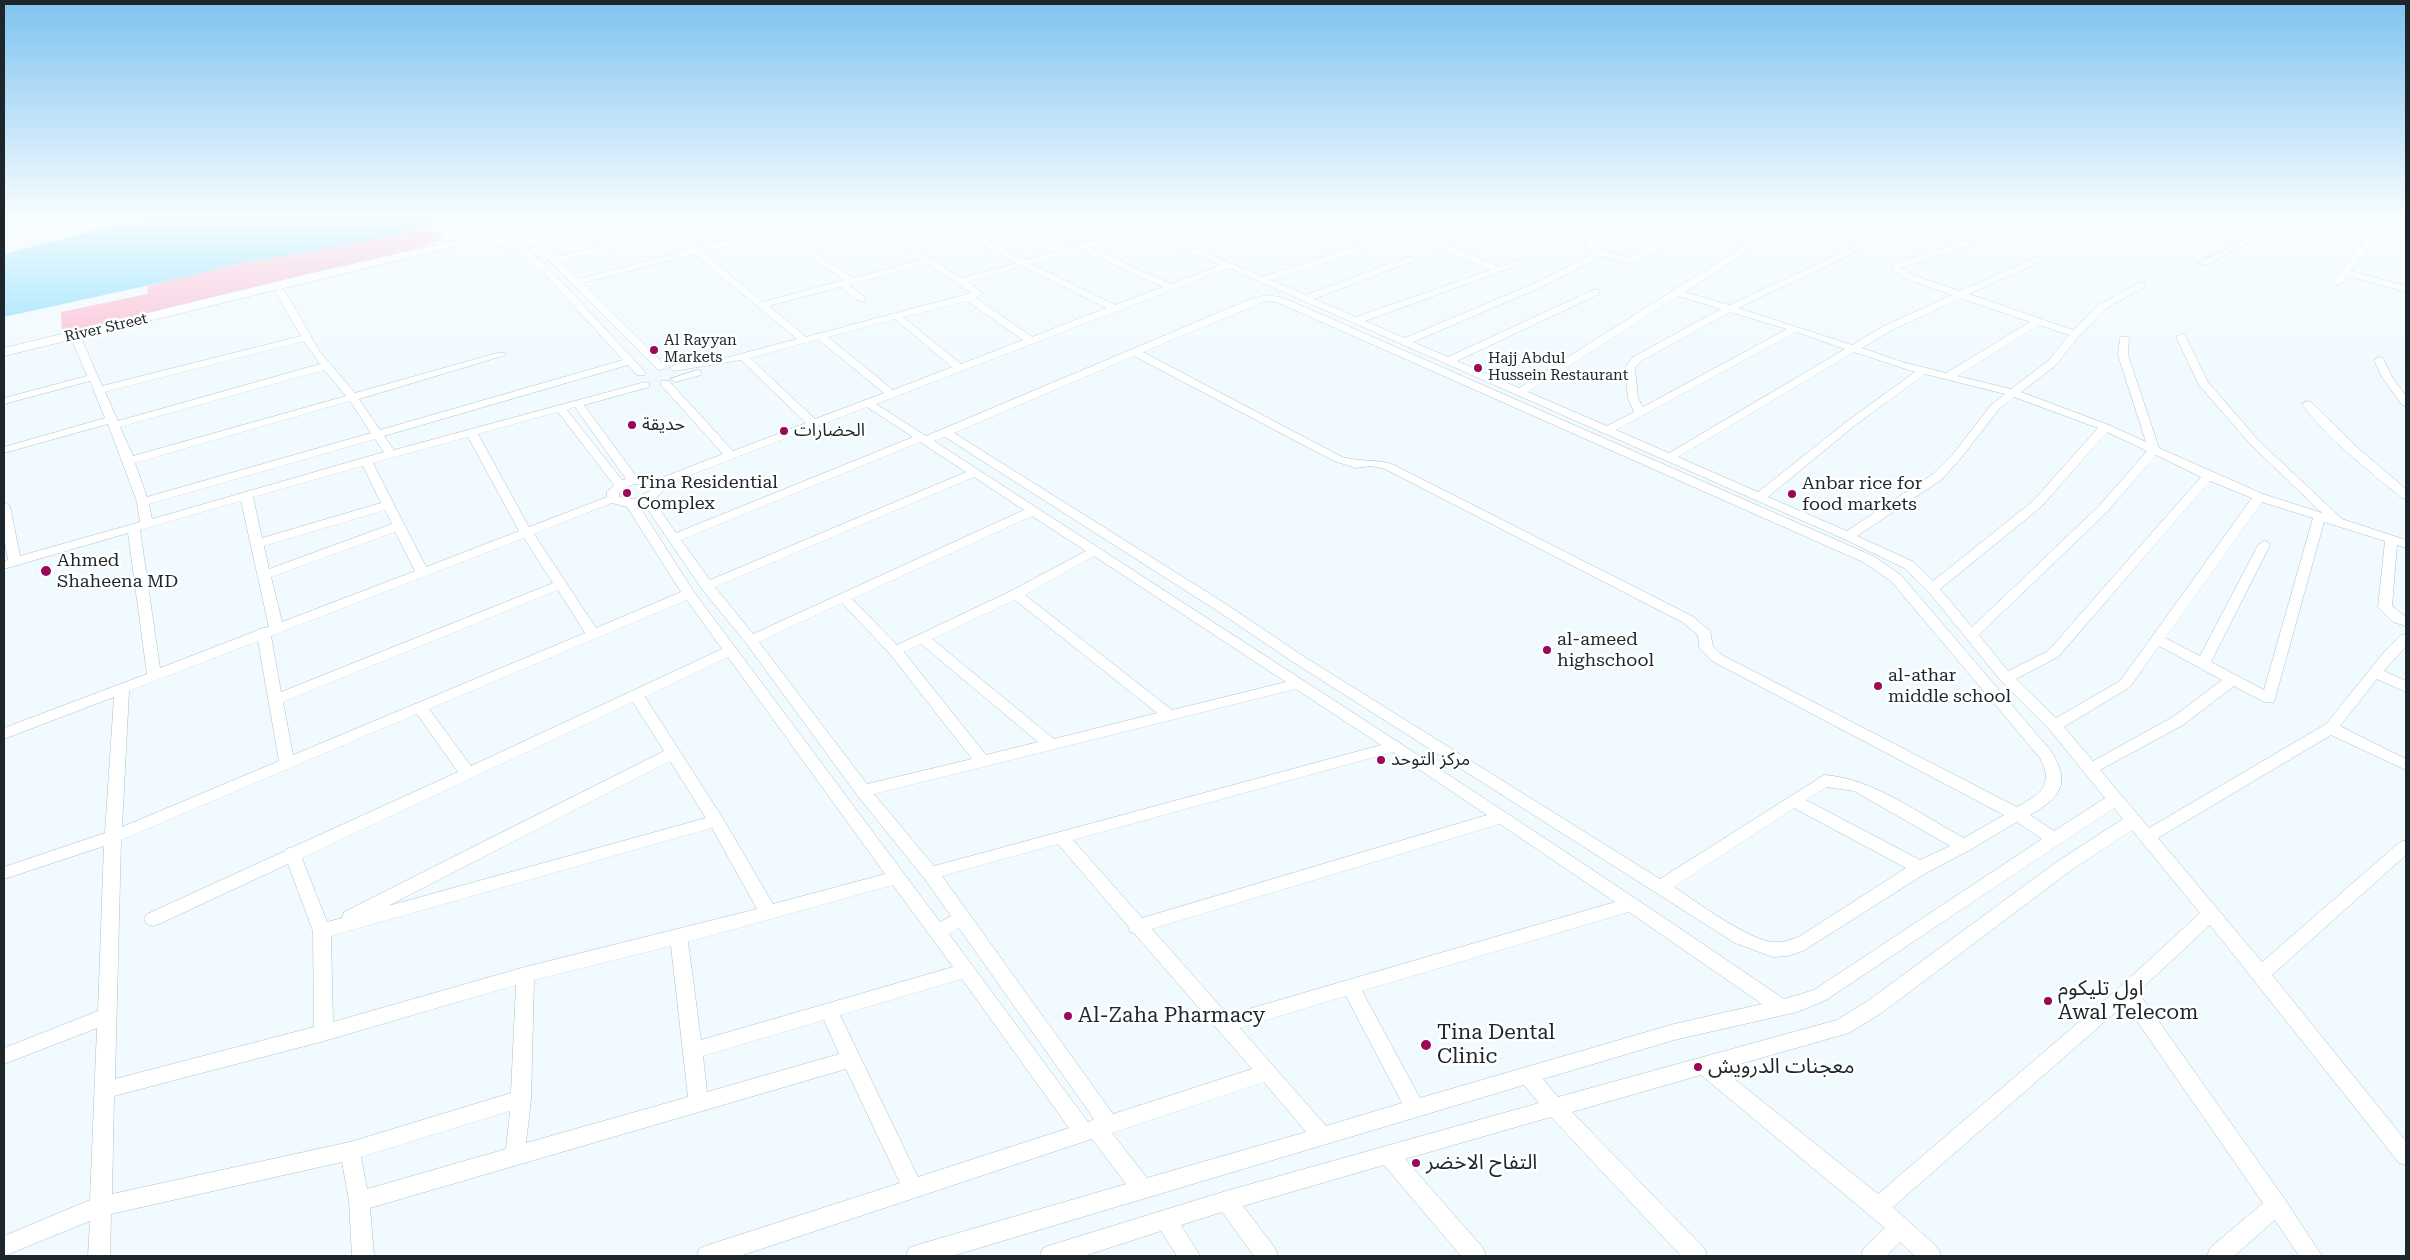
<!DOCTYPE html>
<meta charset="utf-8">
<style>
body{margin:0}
#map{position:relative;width:2410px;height:1260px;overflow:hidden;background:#f0faff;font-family:"Roboto Serif",serif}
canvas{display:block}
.frame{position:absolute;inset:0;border:5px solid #1d272b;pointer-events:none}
</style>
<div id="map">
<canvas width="2410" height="1260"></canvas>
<div class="frame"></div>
</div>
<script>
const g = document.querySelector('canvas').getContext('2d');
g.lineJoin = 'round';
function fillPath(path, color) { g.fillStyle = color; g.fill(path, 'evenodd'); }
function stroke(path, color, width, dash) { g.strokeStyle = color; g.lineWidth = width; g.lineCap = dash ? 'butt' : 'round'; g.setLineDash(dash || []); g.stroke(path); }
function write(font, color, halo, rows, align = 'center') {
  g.font = font + ' "Roboto Serif","Noto Sans Arabic",serif'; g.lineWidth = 5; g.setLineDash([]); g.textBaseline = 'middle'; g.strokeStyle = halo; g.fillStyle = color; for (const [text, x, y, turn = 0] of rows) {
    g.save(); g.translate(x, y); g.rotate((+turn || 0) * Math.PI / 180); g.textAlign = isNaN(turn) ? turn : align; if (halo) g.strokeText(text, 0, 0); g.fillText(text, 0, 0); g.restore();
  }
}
const green = new Path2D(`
 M 428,228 L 442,234 L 440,240 L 412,250 L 289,278 L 152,314 L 62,333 L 61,312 L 147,294 L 148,286 L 232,265 Z`);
const water = new Path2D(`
 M 139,219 L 459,219 L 350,245 L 232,265 L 191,276 L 4,317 L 4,254 Z`);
const minor = new Path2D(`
 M 646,219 L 656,219 L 669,228 L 705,219 L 720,219 L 675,232 L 697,248 L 809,219 L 824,219 L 785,231 L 853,278 L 921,260 L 858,219 L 868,219 L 888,232 L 932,219 L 950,219 L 977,234 L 1031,219 L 1045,219 L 984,238 L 1025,260 L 1134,229 L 1113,219 L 1125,219 L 1143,226 L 1168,219 L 1182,219 L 1150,230 L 1176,240 L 1330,220 L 1334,224 L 1399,226 L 1500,267 L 1519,260 L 1524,263 L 1365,321 L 1405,338 L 1540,281 L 1594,253 L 1584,244 C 1588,230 1607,219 1621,219 L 1594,239 L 1593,243 L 1603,251 L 1629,257 C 1654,254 1669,219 1694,219 C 1682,232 1646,264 1628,263 C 1620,262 1610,258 1601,256 L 1546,285 L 1413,342 L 1448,357 L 1593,290 L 1599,290 L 1599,294 L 1457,361 L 1519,388 L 1742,247 L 1781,219 L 1791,219 L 1748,251 L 1685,292 L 1729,305 L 1915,219 L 1926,219 L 1738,308 L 1852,345 L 1882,327 L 1952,295 L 1912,281 L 1893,271 L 1891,269 L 1895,264 L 1967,240 L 1970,241 L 1970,245 L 1901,268 L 1918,277 L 1960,291 L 2034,258 L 2040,258 L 2040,262 L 1969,294 L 2073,330 L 2100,304 L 2139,283 L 2145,283 L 2145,287 L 2106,308 L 2079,336 L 2056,365 L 2021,392 L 2109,425 L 2146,442 L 2118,355 L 2120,339 L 2121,337 L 2129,337 L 2128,355 L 2159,448 L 2263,494 L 2322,513 L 2250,444 L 2199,385 L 2176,337 L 2181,334 L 2185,335 L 2208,382 L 2258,440 L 2342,519 L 2406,540 L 2406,548 L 2397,545 L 2392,606 L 2406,617 L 2406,626 L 2393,622 L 2378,607 L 2385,541 L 2324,522 L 2274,702 L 2264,702 L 2234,686 L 2183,725 L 2100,770 L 2149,828 L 2326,724 L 2385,651 L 2401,635 L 2406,634 L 2406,646 L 2384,671 L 2406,681 L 2406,692 L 2377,679 L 2340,726 L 2406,759 L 2406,770 L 2331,735 L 2158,838 L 2262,962 L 2400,842 L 2406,840 L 2406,855 L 2272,975 L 2406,1141 L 2406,1165 L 2399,1163 L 2210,925 L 2138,992 L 2284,1198 L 2322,1256 L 2299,1256 L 2275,1220 L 2234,1256 L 2207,1256 L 2210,1248 L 2263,1203 L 2125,1004 L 1893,1207 L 1938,1248 L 1941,1256 L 1915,1256 L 1900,1242 L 1887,1256 L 1861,1256 L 1864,1248 L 1885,1228 L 1701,1075 L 1572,1112 L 1704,1248 L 1707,1256 L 1681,1256 L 1551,1117 L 1405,1159 L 1483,1248 L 1486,1256 L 1461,1256 L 1384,1165 L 1243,1206 L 1275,1248 L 1278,1256 L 1254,1256 L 1222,1212 L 1181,1225 L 1200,1256 L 1177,1256 L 1161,1231 L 1084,1256 L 1040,1256 L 1043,1248 L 1051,1245 L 1226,1191 L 1539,1103 L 1524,1085 L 952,1256 L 906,1256 L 909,1248 L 917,1245 L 1126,1184 L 1092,1139 L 740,1256 L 697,1256 L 700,1248 L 708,1245 L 900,1183 L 846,1069 L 370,1208 L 374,1256 L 352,1256 L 349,1201 L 342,1162 L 111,1214 L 110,1256 L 88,1256 L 90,1221 L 4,1256 L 4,1236 L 90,1200 L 97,1028 L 4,1064 L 4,1048 L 98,1011 L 104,846 L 4,879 L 4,867 L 105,833 L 114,697 L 4,739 L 4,728 L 147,674 L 128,533 L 4,569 L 4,561 L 8,560 L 4,537 L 4,502 L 10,506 L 20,556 L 140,522 L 137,502 L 108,424 L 4,453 L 4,447 L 105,418 L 90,381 L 4,404 L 4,398 L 87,376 L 70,335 L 75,332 L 80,335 L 102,386 L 301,336 L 275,291 L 280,288 L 285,291 L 320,352 L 355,393 L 497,353 L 505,353 L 506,355 L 359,399 L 380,430 L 623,360 L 543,272 L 515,245 L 515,241 L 518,240 L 549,268 L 646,373 L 645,375 L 637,375 L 628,365 L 384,436 L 394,450 L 645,382 L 649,383 L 649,387 L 584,405 L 636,476 L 647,476 L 656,480 L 723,454 L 661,385 L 661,381 L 669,381 L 733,451 L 806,423 L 741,360 L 674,371 L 669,368 L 674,365 L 729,357 L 797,339 L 694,254 L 583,283 L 665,365 L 666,367 L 661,370 L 657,369 L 528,240 L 535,238 L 557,257 L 661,230 ZM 942,222 L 949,225 L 901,240 L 894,236 ZM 1318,227 L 1399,232 L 1263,277 L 1186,244 ZM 955,229 L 1016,263 L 961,278 L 907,244 ZM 1142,232 L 1221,265 L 1171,284 L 1090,247 ZM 777,233 L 844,280 L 763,302 L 703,252 ZM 666,234 L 689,250 L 579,279 L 561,261 ZM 1407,236 L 1491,270 L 1356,317 L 1314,299 L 1413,261 L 1413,257 L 1407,257 L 1306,295 L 1271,280 ZM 1081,250 L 1163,287 L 1115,305 L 1032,264 ZM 927,264 L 971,293 L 806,337 L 769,306 L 840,287 L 859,301 L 865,301 L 865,297 L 849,285 ZM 1023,266 L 1106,308 L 1032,337 L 976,298 L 983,293 L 968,282 ZM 1229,268 L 1844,539 L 1904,568 L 1928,591 L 2001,681 L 2050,730 L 2105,798 L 2054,831 L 2030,815 C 2060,797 2072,785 2051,751 L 1901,575 L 1873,556 L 1284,298 L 1266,295 L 1251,299 L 926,436 L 876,404 ZM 1678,296 L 1721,309 L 1633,357 L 1625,368 L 1628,398 L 1634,412 L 1607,426 L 1528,392 ZM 1961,298 L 2030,322 L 1946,373 L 1902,362 L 1862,348 L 1890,331 ZM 967,301 L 1023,340 L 961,364 L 903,317 ZM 1266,301 L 1279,303 L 1863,562 L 1891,581 L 2040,758 C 2055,787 2039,794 2017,807 L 1722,655 L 1713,646 L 1710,631 L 1692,616 L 1392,464 C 1375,459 1359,462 1342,457 L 1143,352 ZM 1730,312 L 1787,329 L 1643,407 L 1638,398 L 1635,368 L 1641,361 ZM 895,319 L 896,320 L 952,367 L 893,390 L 828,337 ZM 2039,325 L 2069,335 L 2048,361 L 2011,389 L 1957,376 ZM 1796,332 L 1845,349 L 1669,453 L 1616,430 ZM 819,339 L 820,341 L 884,393 L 815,419 L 750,358 ZM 304,341 L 320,364 L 118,421 L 105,392 ZM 1854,352 L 1915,372 L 1846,422 L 1758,492 L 1678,457 ZM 1134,356 L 1334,461 L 1356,468 L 1371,466 L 1385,469 L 1682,622 L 1698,635 L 1699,647 L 1712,661 L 2004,815 L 1964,838 C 1921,815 1873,778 1824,775 L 1660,879 L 1303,656 L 1226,604 L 954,433 ZM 324,370 L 346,396 L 133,456 L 120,427 ZM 1925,374 L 2005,394 L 1991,405 L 1953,454 L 1933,474 L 1847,531 L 1768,497 L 1854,426 ZM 2014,397 L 2098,428 L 2033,501 L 1933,581 L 1914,562 L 1857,536 L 1941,480 L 1961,458 L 1999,409 ZM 350,401 L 371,433 L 147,497 L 135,463 ZM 575,407 L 626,479 L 622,480 L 567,410 ZM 867,407 L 913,437 L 676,533 L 653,500 L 662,492 L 662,486 ZM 558,412 L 614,485 L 607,492 L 607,497 L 529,527 L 478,434 ZM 2107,432 L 2147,451 L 2099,506 L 1972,627 L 1940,589 L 2041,507 ZM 468,437 L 519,531 L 426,567 L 373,463 ZM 945,437 L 1216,610 L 1293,662 L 1735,943 L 1773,957 L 1788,956 L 1803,951 L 1926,873 L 1970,850 L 2017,822 L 2042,839 L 1814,990 L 1784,999 C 1504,807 1219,627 934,441 ZM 375,439 L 384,452 L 152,519 L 149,504 ZM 920,442 L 966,472 L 710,580 L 681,540 ZM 2156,455 L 2201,477 L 2048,651 L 2008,671 L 1979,635 L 2107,512 ZM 363,466 L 381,503 L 262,538 L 253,497 ZM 974,477 L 1024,510 L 753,634 L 715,587 ZM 2210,481 L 2252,498 L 2120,681 L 2056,718 L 2016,679 L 2058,657 ZM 634,484 L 650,486 L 650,491 L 635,499 L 619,497 L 619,493 L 624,488 ZM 241,501 L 269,627 L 258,629 L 256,631 L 160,668 L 140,530 ZM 2262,502 L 2313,518 L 2264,690 L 2211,662 L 2270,545 L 2268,542 L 2264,541 L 2258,545 L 2200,656 L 2165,638 ZM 612,503 L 627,507 L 681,592 L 596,628 L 534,534 ZM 644,504 L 702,589 L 746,643 L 857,795 L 924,878 L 951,916 L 940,922 L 694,592 L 639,506 ZM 385,510 L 392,524 L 269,569 L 264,546 ZM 1032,516 L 1086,551 L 1011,591 L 897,645 L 852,599 ZM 395,532 L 415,571 L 282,622 L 271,577 ZM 524,538 L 553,583 L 281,692 L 271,636 ZM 1094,556 L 1286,682 L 1172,710 L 1025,595 ZM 558,590 L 585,633 L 293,755 L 283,702 ZM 687,600 L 722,649 L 471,766 L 429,709 ZM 1015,600 L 1157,713 L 1054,739 L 932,639 ZM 842,603 L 890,654 L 972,759 L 867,784 L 759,642 ZM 258,641 L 279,761 L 122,827 L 129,691 ZM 921,644 L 1038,742 L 986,755 L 904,652 ZM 2159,646 L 2222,680 L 2173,717 L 2093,761 L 2064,727 L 2130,687 ZM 728,657 L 885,874 L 773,904 L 722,817 L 645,697 ZM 1296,689 L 1381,745 L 934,866 L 874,794 ZM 633,702 L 664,751 L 344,912 L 342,918 L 327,922 L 302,858 ZM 417,714 L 458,772 L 293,847 L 286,849 L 285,851 L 147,914 L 144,919 L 147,924 L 153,926 L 159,924 L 288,864 L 313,931 L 314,1027 L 115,1079 L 121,840 ZM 1393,752 L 1487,815 L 1142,918 L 1073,840 ZM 670,761 L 706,818 L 388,906 ZM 1827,787 L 1854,791 L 1950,846 L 1920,860 L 1806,800 ZM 1794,808 L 1906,868 L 1800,936 C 1791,940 1783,943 1773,942 C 1748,940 1697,902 1674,887 ZM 2114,808 L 2123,819 L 2058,861 L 1869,1000 L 1837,1020 L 1558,1097 L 1543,1079 L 1674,1040 L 1797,1012 L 1826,1000 ZM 1500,824 L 1615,902 L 1228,1015 L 1152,929 ZM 712,828 L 757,909 L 525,967 L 333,1022 L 331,936 ZM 2132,830 L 2200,913 L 2121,986 L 1878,1194 L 1722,1069 L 1849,1033 L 1883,1012 L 2070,871 ZM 1058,844 L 1128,926 L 1130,932 L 1134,933 L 1252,1069 L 1113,1114 L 942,876 ZM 893,885 L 953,967 L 701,1040 L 688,942 ZM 1629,912 L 1762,1004 L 1674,1024 L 1420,1098 L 1362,991 ZM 959,928 L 1094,1119 L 1088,1122 L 949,934 ZM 671,946 L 688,1097 L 526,1143 L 531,1099 L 534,980 ZM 962,979 L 1069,1128 L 918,1177 L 840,1015 ZM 516,985 L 511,1093 L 350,1142 L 112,1194 L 114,1096 L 324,1041 ZM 1346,996 L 1402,1103 L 1326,1126 L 1240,1028 ZM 824,1020 L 839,1054 L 707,1092 L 703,1056 ZM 1264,1082 L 1306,1132 L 1147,1178 L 1112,1133 ZM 510,1111 L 506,1149 L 367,1189 L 361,1157 Z
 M 1485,219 L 1498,219 L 1532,232 L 1525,234 Z
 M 2153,219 L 2164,219 L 2131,236 L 2124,234 Z
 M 2286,219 L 2297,219 L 2206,265 L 2198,263 Z
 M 2354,219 L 2372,219 L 2406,226 L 2406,232 L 2384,227 L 2351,271 L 2406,286 L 2406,292 L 2348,276 L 2341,284 L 2335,284 L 2333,282 L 2376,225 Z
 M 2379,357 L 2383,358 L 2392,377 L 2406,396 L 2406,406 L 2402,405 L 2382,377 L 2374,360 Z
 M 697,370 L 701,371 L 701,375 L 675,382 L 670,379 Z
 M 2307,401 L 2311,402 L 2359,449 L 2406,489 L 2406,499 L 2402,498 C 2367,469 2328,440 2302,404 Z`);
const major = new Path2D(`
 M 4,219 L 11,219 L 4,223 Z
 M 561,219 L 576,219 C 570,226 559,226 552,231 C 548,234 545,239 540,241 C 528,247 497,254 490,238 L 4,356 L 4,348 L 291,278 L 468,238 L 514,223 L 533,222 L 548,225 ZM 533,228 L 540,231 C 530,239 513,244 501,238 L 516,229 Z`);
const markers = [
 [654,350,5,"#9a0859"],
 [1478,368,5,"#9a0859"],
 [632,425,5,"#9a0859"],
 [784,431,5,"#9a0859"],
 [627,493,5,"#9a0859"],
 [1792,494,5,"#9a0859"],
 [46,571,6,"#9a0859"],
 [1547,650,5,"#9a0859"],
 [1878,686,5,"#9a0859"],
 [1381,760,5,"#9a0859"],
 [2048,1001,5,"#9a0859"],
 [1068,1016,5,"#9a0859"],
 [1426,1045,6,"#9a0859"],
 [1698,1067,5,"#9a0859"],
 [1416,1163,5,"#9a0859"]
];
const farStreetnames = [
 ["River Street",106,328,-13]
];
const farPoinames = [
 ["Al Rayyan",664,341],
 ["Markets",664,358],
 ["Hajj Abdul",1488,359],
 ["Hussein Restaurant",1488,376]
];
const poiNames = [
 ["حديقة",642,425],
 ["الحضارات",794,431],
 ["Tina Residential",637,483],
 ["Complex",637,504],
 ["Anbar rice for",1802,484],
 ["food markets",1802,505],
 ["Ahmed",57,561],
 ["Shaheena MD",57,582],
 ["al-ameed",1557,640],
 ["highschool",1557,661],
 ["al-athar",1888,676],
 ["middle school",1888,697],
 ["مركز التوحد",1391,760]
];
const nearPoinames = [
 ["اول تليكوم",2058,989],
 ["Awal Telecom",2058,1013],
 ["Al-Zaha Pharmacy",1078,1016],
 ["Tina Dental",1437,1033],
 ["Clinic",1437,1057],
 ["معجنات الدرويش",1708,1067],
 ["التفاح الاخضر",1426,1163]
];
fillPath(green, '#fdb4ce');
fillPath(water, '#7fdafd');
stroke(minor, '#a9c3ce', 1);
stroke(major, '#a9c3ce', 1);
fillPath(minor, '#fff');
fillPath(major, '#fff');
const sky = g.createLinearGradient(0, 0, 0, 396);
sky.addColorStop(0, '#7ec3f0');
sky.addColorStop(0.55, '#f8fdff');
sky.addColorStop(1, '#f8fdff00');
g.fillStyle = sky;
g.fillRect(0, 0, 2410, 396);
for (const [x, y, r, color] of markers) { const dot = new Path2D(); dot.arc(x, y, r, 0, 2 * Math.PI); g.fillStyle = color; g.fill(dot); stroke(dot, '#fff', 2); }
write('15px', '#1d272b', '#fff', farStreetnames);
write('15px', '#1d272b', '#fff', farPoinames, 'left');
write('18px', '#1d272b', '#fff', poiNames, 'left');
write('21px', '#1d272b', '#fff', nearPoinames, 'left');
</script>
